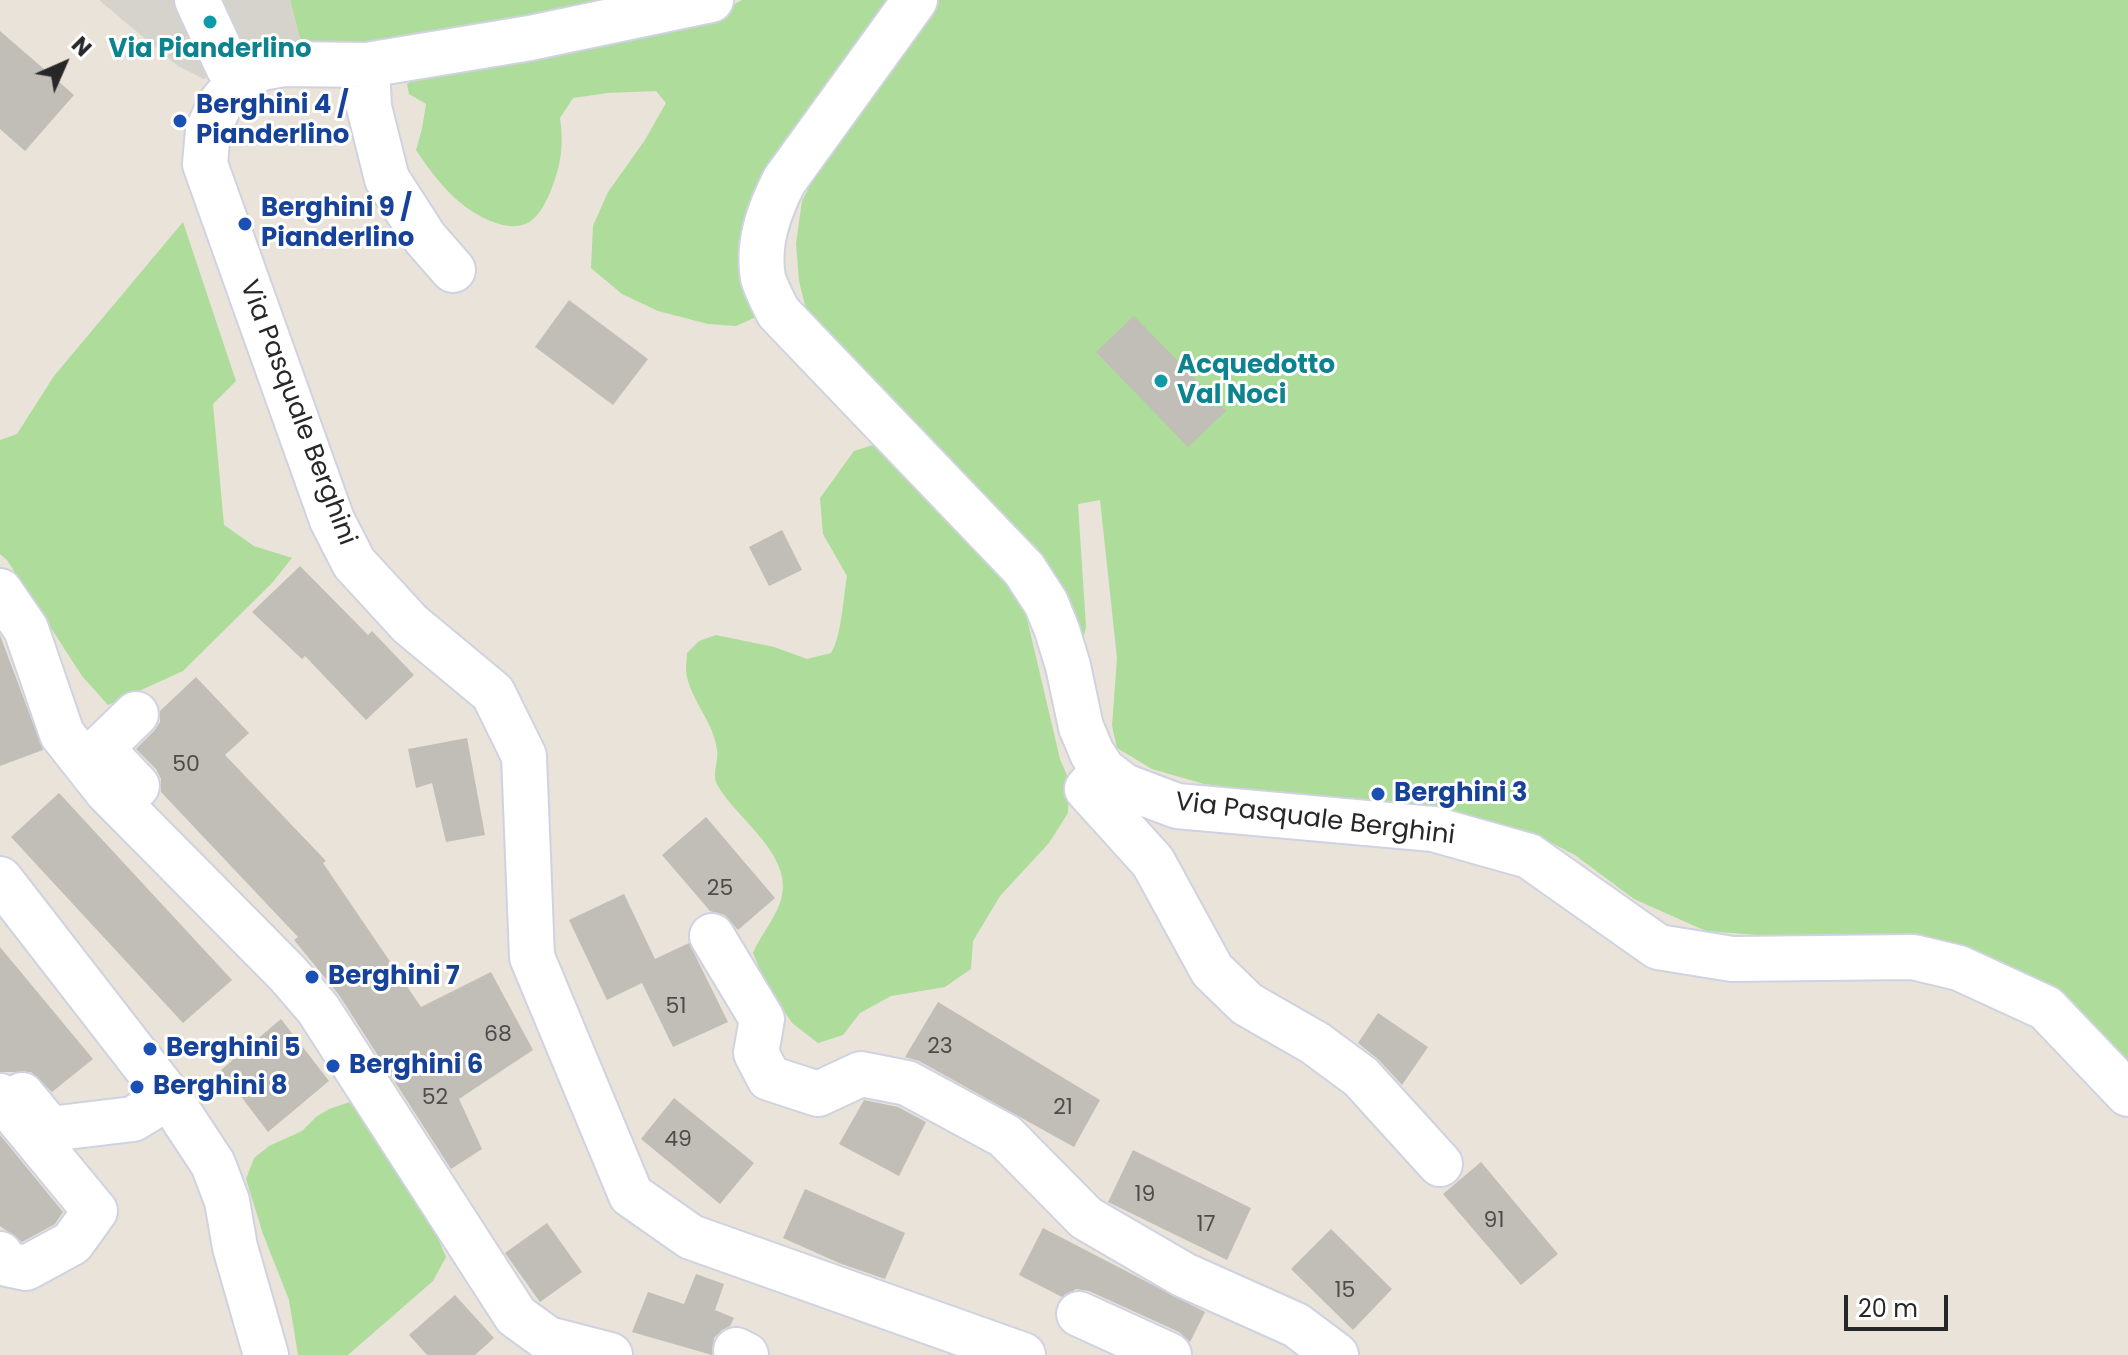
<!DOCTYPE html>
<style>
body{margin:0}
#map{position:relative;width:2128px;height:1355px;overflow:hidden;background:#e9e3da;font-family:Poppins,sans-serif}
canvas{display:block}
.north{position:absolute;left:24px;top:24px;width:80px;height:80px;-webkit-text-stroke:6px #fff;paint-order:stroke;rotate:45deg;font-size:22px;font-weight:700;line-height:32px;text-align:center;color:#272727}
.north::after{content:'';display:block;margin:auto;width:28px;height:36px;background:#272727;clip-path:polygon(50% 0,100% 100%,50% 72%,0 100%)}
.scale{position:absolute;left:1844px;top:1295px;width:104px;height:36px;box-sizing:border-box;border:4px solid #272727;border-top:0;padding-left:10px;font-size:24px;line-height:28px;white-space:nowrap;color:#272727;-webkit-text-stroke:6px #fff;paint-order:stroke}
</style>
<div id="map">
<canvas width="2128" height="1355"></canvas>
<div class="north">N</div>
<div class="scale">20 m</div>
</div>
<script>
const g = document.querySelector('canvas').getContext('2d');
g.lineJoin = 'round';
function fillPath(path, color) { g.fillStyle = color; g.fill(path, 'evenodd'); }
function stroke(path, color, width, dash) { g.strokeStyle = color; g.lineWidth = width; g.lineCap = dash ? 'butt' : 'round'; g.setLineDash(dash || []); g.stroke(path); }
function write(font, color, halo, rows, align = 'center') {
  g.font = font + ' Poppins,sans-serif'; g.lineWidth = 6; g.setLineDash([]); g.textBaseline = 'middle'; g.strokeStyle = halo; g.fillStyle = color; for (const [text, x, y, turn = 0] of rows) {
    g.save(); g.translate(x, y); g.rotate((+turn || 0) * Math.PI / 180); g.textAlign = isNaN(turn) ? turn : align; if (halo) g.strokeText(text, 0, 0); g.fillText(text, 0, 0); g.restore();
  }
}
const green = new Path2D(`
 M 290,0 L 653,0 L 392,53 L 301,43 Z
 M 742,0 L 899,0 L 742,272 L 756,317 L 736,326 L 708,324 L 658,311 L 622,294 L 591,268 L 593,226 L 608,192 L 645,140 L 666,103 L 656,91 L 608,93 L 573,98 L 560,118 C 564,145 561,165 551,190 C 539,219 527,233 496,223 C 459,210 437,181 416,150 L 422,129 L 426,104 L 409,94 L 407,84 L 418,76 L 709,17 Z
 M 935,0 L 2128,0 L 2128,1071 L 1921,936 L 1876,935 L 1821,946 L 1770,936 L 1706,931 L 1634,899 L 1575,855 L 1532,833 L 1427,812 L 1204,784 L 1152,769 L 1117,748 L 1112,726 L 1117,658 L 1100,500 L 1078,504 L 1086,627 L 1079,655 L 1037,548 L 808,317 L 799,281 L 796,244 L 802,201 L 832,141 Z
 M 183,222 L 236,381 L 213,404 L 224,525 L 254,546 L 292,558 L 272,583 L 183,671 L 108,705 L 82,676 L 7,560 L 0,554 L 0,440 L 17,434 L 54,376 Z
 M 876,444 L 978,552 L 1024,606 L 1060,759 L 1069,780 L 1068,813 L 1049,843 L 1000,896 L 973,941 L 971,969 L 945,987 L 891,996 L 860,1013 L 843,1035 L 818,1043 L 792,1023 L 766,984 L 753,953 C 763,930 782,912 783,887 C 784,849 735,816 718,786 C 711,774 719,762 717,750 C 714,723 693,703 687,677 C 685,670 687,660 687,653 L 699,641 L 716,635 L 774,647 L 807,659 L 831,653 C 842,635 843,598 847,576 L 823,534 L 820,498 L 854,451 Z
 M 356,1100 L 435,1231 L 446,1257 L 433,1281 L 348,1355 L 298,1355 L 289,1300 L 263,1234 L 246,1179 L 254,1158 L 269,1146 L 302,1131 L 316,1117 L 329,1109 Z`);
const plaza = new Path2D(`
 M 99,0 L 290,0 L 301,43 L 228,67 L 204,79 L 178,66 Z`);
const building = new Path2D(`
 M 0,31 L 74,95 L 25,151 L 0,129 Z
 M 569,300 L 648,359 L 613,405 L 535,347 Z
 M 1134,316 L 1226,411 L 1188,447 L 1096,352 Z
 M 782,530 L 802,570 L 769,586 L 749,547 Z
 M 300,566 L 368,635 L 372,631 L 414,675 L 366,720 L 305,656 L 302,659 L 252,612 Z
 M 0,635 L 43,750 L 0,766 Z
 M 196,677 L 249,733 L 225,755 L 326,861 L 323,863 L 421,1007 L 491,972 L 533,1050 L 459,1099 L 482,1149 L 451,1169 L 339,995 L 294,940 L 298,937 L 161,792 L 161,779 L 156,769 L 136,749 L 154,731 L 160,722 L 160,711 Z
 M 467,738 L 485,835 L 446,842 L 432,783 L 416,788 L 408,749 Z
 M 59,793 L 232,980 L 183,1023 L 11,837 Z
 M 706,817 L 775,898 L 738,930 L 725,915 L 710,911 L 662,855 Z
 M 624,894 L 655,959 L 689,943 L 728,1022 L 673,1047 L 642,983 L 607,1000 L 569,920 Z
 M 0,947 L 93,1059 L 52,1092 L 31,1072 L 0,1072 Z
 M 938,1002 L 1100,1100 L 1074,1147 L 919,1061 L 905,1057 Z
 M 1378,1013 L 1428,1047 L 1402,1085 L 1379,1060 L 1358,1043 Z
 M 281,1019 L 329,1081 L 268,1132 L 221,1070 Z
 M 674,1098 L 754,1163 L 720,1204 L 641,1139 Z
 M 864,1100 L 898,1107 L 926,1122 L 899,1176 L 839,1144 Z
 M 0,1135 L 63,1212 L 55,1224 L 22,1242 L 0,1226 Z
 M 1133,1150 L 1251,1208 L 1227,1260 L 1108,1202 Z
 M 1481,1162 L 1558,1254 L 1521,1285 L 1443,1194 Z
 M 805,1189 L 905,1233 L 885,1279 L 839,1263 L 783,1238 Z
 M 547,1223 L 582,1272 L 540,1302 L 505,1253 Z
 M 1043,1228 L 1205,1312 L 1190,1342 L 1179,1332 L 1089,1291 L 1076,1289 L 1062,1297 L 1019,1275 Z
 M 1331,1229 L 1392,1289 L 1353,1330 L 1291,1269 Z
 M 696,1274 L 724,1284 L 715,1310 L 734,1318 L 730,1326 L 722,1330 L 714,1338 L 712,1355 L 632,1332 L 648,1292 L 684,1304 Z
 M 455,1295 L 494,1338 L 475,1355 L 427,1355 L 409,1335 Z`);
const minor = new Path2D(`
 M 197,0 L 228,67 L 239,81
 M 711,0 L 530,38 L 367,65 L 284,64 L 261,68 L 239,81 L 220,104 L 208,130 L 205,164 L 332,520 L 354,563 L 410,624 L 493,693 L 524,756 L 532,957 L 631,1195 L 691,1237 L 1023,1355
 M 915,0 L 784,181 C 769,211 757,243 763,278 C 766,289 773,301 778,312 L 1024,569 L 1046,603 L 1057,630 L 1068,666 L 1081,727 L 1092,753 L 1103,770 L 1124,786 L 1177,806 L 1433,829 L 1529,856 L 1658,947 L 1732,959 L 1913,957 L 1959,968 L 2046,1008 L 2128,1094
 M 367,65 L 369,107 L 387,179 L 425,238 L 453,270
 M 0,591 L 26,629 L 62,734 L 107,791 L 288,974 L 318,1009 L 516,1316 L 548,1339 L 610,1355
 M 136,714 L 101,748 L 137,786
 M 1103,770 L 1087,789 L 1153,862 L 1212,970 L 1247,1004 L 1315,1043 L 1361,1077 L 1440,1164
 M 0,879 L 169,1097 L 213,1164 L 227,1201 L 235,1247 L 266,1355
 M 712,936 L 762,1019 L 756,1053 L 769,1078 L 818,1094 L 861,1074 L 907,1083 L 1005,1136 L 1086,1218 L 1184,1275 L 1296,1325 L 1336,1355
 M 22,1095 L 50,1129 L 133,1119 L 169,1097
 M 0,1096 L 95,1211 L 72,1243 L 26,1268 L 7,1264 L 0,1254
 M 1079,1314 L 1169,1355
 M 736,1350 L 746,1355`);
const markers = [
 [210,22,8,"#0f9aa8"],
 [180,121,8,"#1a4fb4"],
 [245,224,8,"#1a4fb4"],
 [1161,381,8,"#0f9aa8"],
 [1378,794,8,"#1a4fb4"],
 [312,977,8,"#1a4fb4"],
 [150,1049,8,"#1a4fb4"],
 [333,1066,8,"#1a4fb4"],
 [137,1087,8,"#1a4fb4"]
];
const numberNames = [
 ["50",186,765],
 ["25",720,889],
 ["51",676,1007],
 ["68",498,1035],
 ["23",940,1047],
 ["52",435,1098],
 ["21",1063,1108],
 ["49",678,1140],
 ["19",1145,1195],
 ["91",1494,1221],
 ["17",1206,1225],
 ["15",1345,1291]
];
const cultureNames = [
 ["Via Pianderlino",210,50],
 ["Acquedotto",1177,366,"left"],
 ["Val Noci",1177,396,"left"]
];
const transitNames = [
 ["Berghini 4 /",196,106],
 ["Pianderlino",196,136],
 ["Berghini 9 /",261,209],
 ["Pianderlino",261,239],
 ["Berghini 3",1394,794],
 ["Berghini 7",328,977],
 ["Berghini 5",166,1049],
 ["Berghini 6",349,1066],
 ["Berghini 8",153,1087]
];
const streetNames = [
 ["Via Pasquale Berghini",297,413,69],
 ["Via Pasquale Berghini",1315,820,7]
];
fillPath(green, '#aedc9a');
fillPath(plaza, '#d6d2cc');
fillPath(building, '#c1bdb7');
stroke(minor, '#cfd2e0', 48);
stroke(minor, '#fff', 44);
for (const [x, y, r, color] of markers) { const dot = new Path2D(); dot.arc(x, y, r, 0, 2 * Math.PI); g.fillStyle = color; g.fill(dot); stroke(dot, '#fff', 3); }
write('22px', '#4e4c4b', null, numberNames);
write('bold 26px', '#0d838f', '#fff', cultureNames);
write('bold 26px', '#164399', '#fff', transitNames, 'left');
write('26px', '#272727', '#fff', streetNames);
</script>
